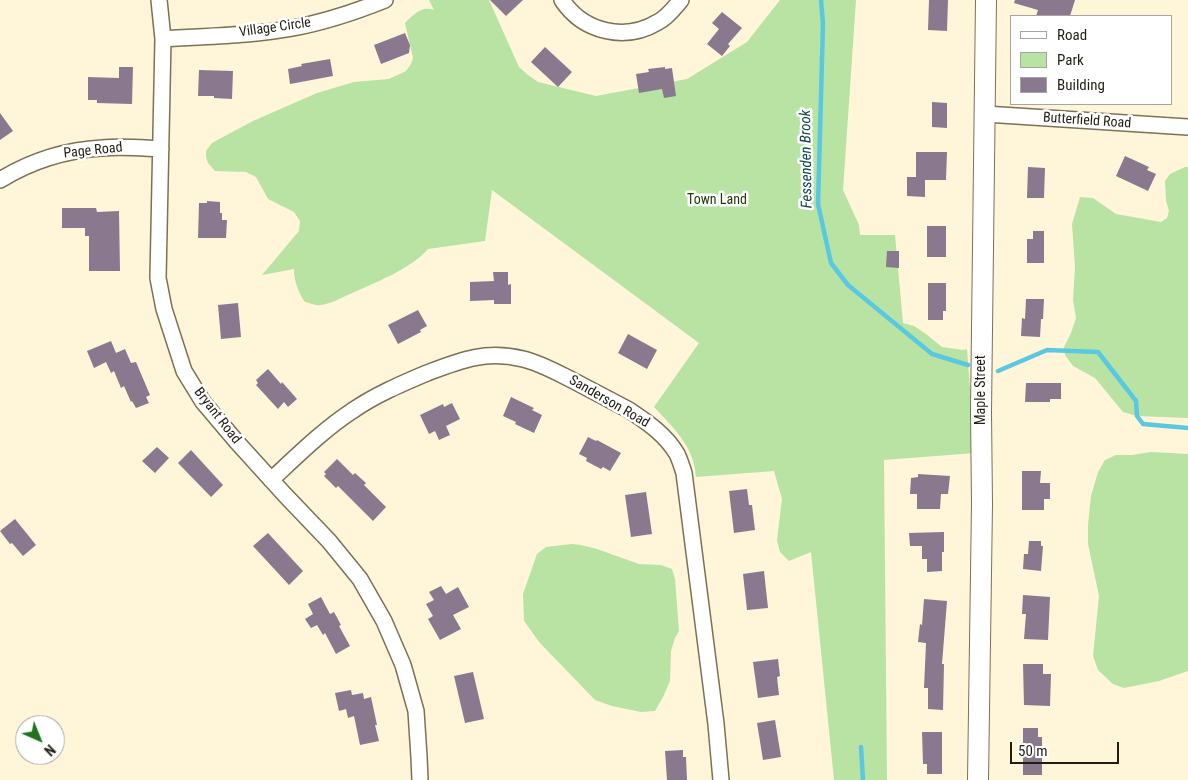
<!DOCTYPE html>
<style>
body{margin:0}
#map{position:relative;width:1188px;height:780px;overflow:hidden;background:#fff5d8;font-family:"Roboto Condensed",sans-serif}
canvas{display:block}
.legend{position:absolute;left:1010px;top:15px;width:162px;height:90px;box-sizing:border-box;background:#fff;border:1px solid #a6a5a0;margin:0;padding:6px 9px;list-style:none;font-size:15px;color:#201d12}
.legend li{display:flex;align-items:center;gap:10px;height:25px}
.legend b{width:25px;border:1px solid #a6a5a0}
.north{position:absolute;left:15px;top:715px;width:50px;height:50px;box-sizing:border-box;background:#fff;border:1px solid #a6a5a0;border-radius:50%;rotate:136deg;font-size:14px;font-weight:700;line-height:20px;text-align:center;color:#201d12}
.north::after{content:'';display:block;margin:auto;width:18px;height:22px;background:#1d731e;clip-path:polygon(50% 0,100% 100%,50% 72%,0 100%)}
.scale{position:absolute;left:1010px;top:742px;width:109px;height:22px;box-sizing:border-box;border:2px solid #201d12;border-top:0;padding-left:6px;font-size:15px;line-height:18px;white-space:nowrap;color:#201d12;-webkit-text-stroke:4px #fff;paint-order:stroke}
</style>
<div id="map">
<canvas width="1188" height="780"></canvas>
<ul class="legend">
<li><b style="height:6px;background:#fff"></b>Road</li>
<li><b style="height:14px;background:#b8e3a2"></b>Park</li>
<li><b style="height:14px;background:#8a788f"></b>Building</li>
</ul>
<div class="north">N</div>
<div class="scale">50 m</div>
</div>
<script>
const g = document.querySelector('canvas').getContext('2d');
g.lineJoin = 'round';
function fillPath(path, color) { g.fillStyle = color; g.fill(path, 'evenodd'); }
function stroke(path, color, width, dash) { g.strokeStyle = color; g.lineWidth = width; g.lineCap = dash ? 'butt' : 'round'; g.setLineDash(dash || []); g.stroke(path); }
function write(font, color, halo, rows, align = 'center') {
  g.font = font + ' "Roboto Condensed",sans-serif'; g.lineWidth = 5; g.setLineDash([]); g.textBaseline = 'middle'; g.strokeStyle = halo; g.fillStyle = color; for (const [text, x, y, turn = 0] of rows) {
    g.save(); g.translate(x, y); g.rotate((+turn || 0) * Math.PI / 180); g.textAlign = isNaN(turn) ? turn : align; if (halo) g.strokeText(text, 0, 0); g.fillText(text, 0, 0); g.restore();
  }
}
const green = new Path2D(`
 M 429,0 L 489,0 L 519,67 L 528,75 L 538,82 L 596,96 L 687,79 L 747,42 L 780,0 L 856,0 L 843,190 L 859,225 L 860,235 L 895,235 L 903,323 L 914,326 L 926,334 L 942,347 L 963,350 L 967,349 L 975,453 L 884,460 L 887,780 L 834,780 L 811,552 L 789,561 L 780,552 L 777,540 L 782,499 L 774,471 L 696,477 C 695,472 695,466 693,461 C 687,440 669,423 654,407 L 699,343 L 492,190 L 485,241 L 428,249 C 411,269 374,283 350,294 C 341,298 330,304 320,305 C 316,306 310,303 305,302 C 298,292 294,281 294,269 L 262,275 L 299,231 L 300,221 L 294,212 L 268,199 L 256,177 L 246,172 L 215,171 L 208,163 L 206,157 L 206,151 L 212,143 L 223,137 L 253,121 L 317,93 L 354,82 L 389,79 L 406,71 L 411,64 L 413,58 L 405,23 C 413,15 422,5 434,10 Z
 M 1185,167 L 1188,167 L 1188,418 L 1137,416 L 1123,412 L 1095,378 L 1073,366 L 1065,355 L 1064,347 L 1071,333 L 1076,318 L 1073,300 L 1075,267 L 1072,224 L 1080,197 L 1093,198 L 1116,214 L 1161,222 L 1167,218 L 1169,211 L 1166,201 L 1165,181 L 1170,174 Z
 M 1151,452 L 1188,454 L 1188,671 L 1159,681 L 1124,688 L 1113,684 L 1098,670 L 1093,656 L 1099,596 L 1088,544 L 1088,525 L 1091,496 L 1098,472 L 1105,460 L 1116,455 L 1132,455 Z
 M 572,544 L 581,545 L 597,549 L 639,564 L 661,565 L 672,569 L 675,579 L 679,631 L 675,638 L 671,651 L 670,681 L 663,697 L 655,711 L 641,712 L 612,706 L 595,700 L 540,643 L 524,621 L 523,594 L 537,554 L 546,547 Z`);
const stream = new Path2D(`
 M 821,0 L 823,24 L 818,204 L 831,263 L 848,285 L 932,354 L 968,365
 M 998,371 L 1047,350 L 1098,352 L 1136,401 L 1137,416 L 1143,424 L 1188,428
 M 861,747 L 863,780`);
const building = new Path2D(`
 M 490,0 L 523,0 L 506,16 Z
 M 929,0 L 948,0 L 947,31 L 928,30 Z
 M 1015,0 L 1075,0 L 1070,16 L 1036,16 L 1038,10 L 1014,3 Z
 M 722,12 L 742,28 L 728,44 L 730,46 L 722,56 L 707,44 L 719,29 L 712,23 Z
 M 405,33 L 410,45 L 409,53 L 381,64 L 374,45 Z
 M 545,47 L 572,72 L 558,87 L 531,62 Z
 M 330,59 L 333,76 L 290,84 L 288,69 L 302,66 L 301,64 Z
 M 119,67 L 133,67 L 132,104 L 97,103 L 97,100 L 88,100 L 88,77 L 119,78 Z
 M 665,67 L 665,69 L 672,68 L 676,96 L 664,98 L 662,89 L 639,93 L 636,74 L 649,72 L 648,69 Z
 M 199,70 L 233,71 L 232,99 L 214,98 L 214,96 L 198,96 Z
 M 932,102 L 947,103 L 947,128 L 932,127 Z
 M 0,113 L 13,131 L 0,140 Z
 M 916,152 L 947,152 L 946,180 L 925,180 L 925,197 L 907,196 L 907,177 L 916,177 Z
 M 1125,156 L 1149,167 L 1147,170 L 1156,174 L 1148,191 L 1116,176 Z
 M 1028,167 L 1045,168 L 1044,198 L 1027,198 Z
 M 207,201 L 220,202 L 220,213 L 222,213 L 222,220 L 227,220 L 226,238 L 198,238 L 199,203 L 207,203 Z
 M 62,208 L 96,208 L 97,212 L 119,211 L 120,271 L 89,271 L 89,236 L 85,236 L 85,228 L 62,228 Z
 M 927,226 L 946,226 L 946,257 L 927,257 Z
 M 1033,231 L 1044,231 L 1044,263 L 1027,263 L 1027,239 L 1033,239 Z
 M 887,251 L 899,251 L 899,268 L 886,267 Z
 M 493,272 L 508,272 L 508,285 L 511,284 L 511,304 L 494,304 L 494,300 L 470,301 L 470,282 L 494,281 Z
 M 928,283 L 946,283 L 946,311 L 943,311 L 943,320 L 928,320 Z
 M 1026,299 L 1044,299 L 1043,319 L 1041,319 L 1040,337 L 1021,336 L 1022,318 L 1025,319 Z
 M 238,303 L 241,337 L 221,339 L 218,305 Z
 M 418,310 L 427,326 L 420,330 L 421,332 L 398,344 L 388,325 Z
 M 628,334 L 657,350 L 647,369 L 618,353 Z
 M 111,341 L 116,353 L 125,349 L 131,363 L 136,362 L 150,395 L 146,397 L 149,403 L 136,408 L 132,401 L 131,402 L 124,386 L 121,388 L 114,371 L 111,373 L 106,362 L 94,368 L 87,351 Z
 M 268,369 L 281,384 L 282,382 L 297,399 L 288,407 L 284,402 L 278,409 L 256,385 L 258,383 L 256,380 Z
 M 1026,383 L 1061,383 L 1061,399 L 1050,399 L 1050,402 L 1025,402 Z
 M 511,397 L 534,408 L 532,410 L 542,415 L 534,433 L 515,424 L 516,422 L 503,416 Z
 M 452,403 L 460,419 L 446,426 L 450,435 L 439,440 L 435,431 L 429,434 L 420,415 L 443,404 L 444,407 Z
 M 588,437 L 596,441 L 597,440 L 621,453 L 610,471 L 603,467 L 601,469 L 586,461 L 587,458 L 579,454 Z
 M 157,447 L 169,458 L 155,473 L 142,461 Z
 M 191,450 L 223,485 L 211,497 L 178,463 Z
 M 337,459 L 353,475 L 355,473 L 366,483 L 364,485 L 386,507 L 373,521 L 338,486 L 336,488 L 324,476 L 326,474 L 324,472 Z
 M 1022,471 L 1041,471 L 1040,483 L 1050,483 L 1050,499 L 1044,499 L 1044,510 L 1022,510 Z
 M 918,474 L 950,476 L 948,494 L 941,494 L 940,509 L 917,509 L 917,494 L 910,494 L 911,478 L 918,477 Z
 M 747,489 L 749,505 L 752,505 L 755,530 L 734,533 L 729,491 Z
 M 646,492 L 652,534 L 631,537 L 625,495 Z
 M 15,519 L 36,545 L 23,556 L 12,543 L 10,544 L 0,531 Z
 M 944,532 L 944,552 L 942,552 L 942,571 L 927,572 L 927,559 L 922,559 L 922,546 L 910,546 L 909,533 Z
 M 268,533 L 303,571 L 289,585 L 253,546 Z
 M 1029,541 L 1041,541 L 1041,546 L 1043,546 L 1041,571 L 1023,569 L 1024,554 L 1028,554 Z
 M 764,571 L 768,608 L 747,610 L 743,574 Z
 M 441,586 L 446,594 L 458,587 L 469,607 L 453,615 L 461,629 L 440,640 L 428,619 L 433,616 L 426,604 L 434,600 L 429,592 Z
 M 1023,595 L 1050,597 L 1048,640 L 1024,639 L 1026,614 L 1022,614 Z
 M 321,597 L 330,614 L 334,612 L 341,625 L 339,626 L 350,646 L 336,654 L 325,633 L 323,635 L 317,625 L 311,628 L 305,619 L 313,614 L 308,604 Z
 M 924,599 L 947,601 L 942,664 L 944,664 L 943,710 L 928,709 L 928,688 L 924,688 L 926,643 L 918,642 L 920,624 L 922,625 Z
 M 778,659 L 780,676 L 777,677 L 779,695 L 758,698 L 753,662 Z
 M 1023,664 L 1043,664 L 1043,674 L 1051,674 L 1050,706 L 1024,705 Z
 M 473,672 L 484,719 L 465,723 L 454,676 Z
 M 351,690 L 352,695 L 363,693 L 364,699 L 371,697 L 377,725 L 375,725 L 379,741 L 360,745 L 354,716 L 348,718 L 346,709 L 339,711 L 335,693 Z
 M 775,720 L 781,757 L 763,760 L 757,723 Z
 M 1023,728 L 1038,728 L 1038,737 L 1042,737 L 1042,775 L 1023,775 Z
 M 922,732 L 942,732 L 942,774 L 927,774 L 927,764 L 923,764 Z
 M 683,750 L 683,757 L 686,757 L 687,780 L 667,780 L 665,751 Z`);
const minor = new Path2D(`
 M 159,0 L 163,39 L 158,278 L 164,309 L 184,371 L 203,402 L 236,441 L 285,495 L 329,541 L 360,579 L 384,621 L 403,665 L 416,711 L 419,757 L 420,780
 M 562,0 C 583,32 625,42 658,22 C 668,17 674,8 681,0
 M 163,39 C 206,36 250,36 293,28 C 325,22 355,12 385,0
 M 985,114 L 1188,127
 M 0,180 C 31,161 66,150 102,148 C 122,146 141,148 161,149
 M 271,480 C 297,456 323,430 352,411 C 375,395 401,384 427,373 C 461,360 486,350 523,359 C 540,363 556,372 572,380 C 591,390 610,400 629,410 C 647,422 666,435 677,454 C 680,460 682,467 684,473 L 716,724 L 721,780`);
const secondary = new Path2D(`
 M 978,780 L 982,504 L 981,412 L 986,0`);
const streetNames = [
 ["Village Circle",275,28,-8],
 ["Butterfield Road",1087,121,4],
 ["Page Road",93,151,-6],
 ["Maple Street",981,390,-90],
 ["Sanderson Road",609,402,30],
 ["Bryant Road",217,416,52]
];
const parkNames = [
 ["Town Land",717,200]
];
const waterNames = [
 ["Fessenden Brook",807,159,-91]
];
fillPath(green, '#b8e3a2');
stroke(stream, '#5bc8e2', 4.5);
fillPath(building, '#8a788f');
stroke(minor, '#7a7157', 18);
stroke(secondary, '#7a7157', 22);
stroke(minor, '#fff', 15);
stroke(secondary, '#fff', 20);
write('14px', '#201d12', '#fff', streetNames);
write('14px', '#1c3808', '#fff', parkNames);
write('italic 15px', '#13444f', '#fff', waterNames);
</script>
